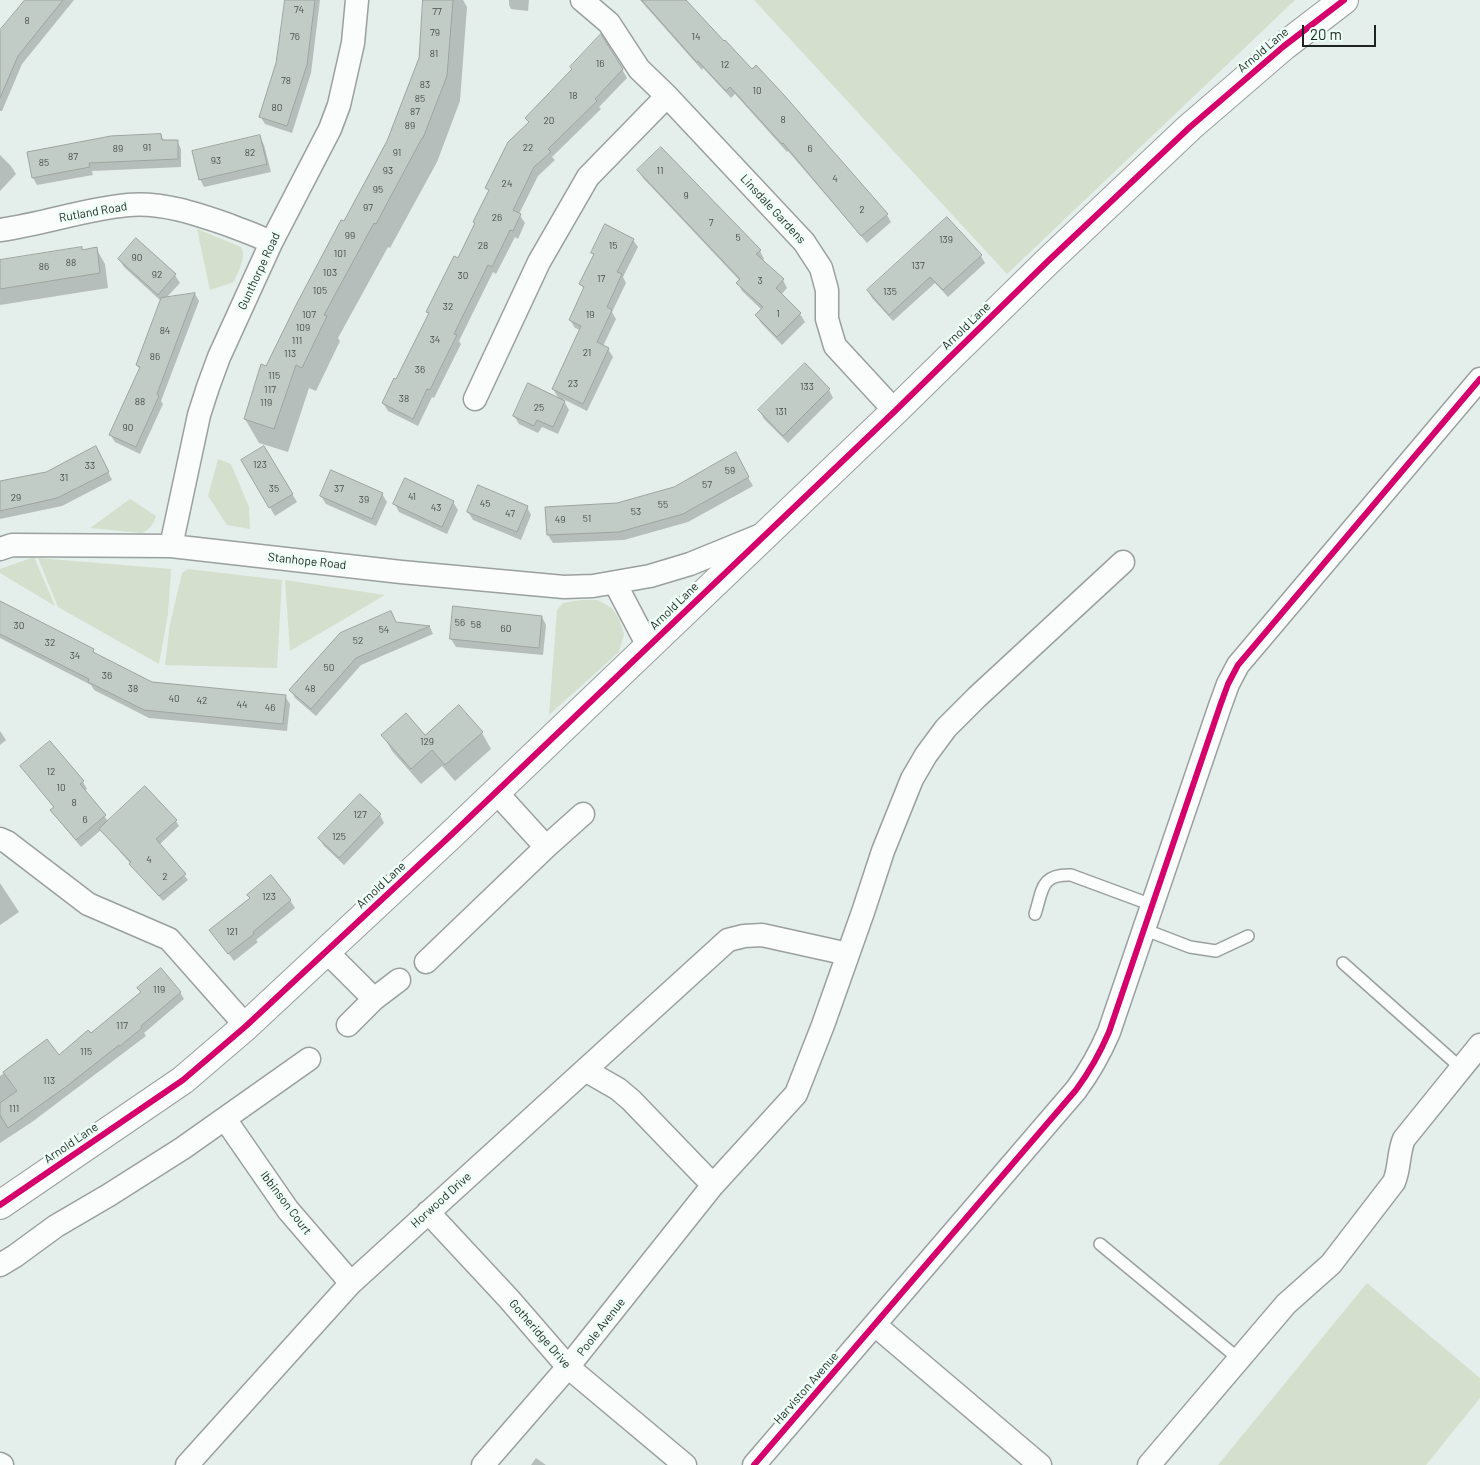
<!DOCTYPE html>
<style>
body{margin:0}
#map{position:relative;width:1480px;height:1465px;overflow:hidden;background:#e4eeea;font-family:Barlow,sans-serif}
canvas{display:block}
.scale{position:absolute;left:1302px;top:25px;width:74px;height:22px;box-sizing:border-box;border:2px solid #1e2421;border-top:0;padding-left:6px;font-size:15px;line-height:18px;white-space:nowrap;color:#1e2421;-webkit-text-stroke:4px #eefff8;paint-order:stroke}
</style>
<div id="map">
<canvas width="1480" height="1465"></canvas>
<div class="scale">20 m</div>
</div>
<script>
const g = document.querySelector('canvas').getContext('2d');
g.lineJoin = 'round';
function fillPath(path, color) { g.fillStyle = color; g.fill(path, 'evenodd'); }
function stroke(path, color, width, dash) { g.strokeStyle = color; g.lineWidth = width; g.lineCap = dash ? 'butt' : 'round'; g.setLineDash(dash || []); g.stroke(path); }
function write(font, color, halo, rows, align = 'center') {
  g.font = font + ' Barlow,sans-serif'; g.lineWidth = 5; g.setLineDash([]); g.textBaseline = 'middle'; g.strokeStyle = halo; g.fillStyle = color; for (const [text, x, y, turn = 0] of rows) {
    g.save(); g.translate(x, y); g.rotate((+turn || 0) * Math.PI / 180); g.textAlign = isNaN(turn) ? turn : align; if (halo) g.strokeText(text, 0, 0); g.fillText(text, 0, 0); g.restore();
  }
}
const green = new Path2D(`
 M 754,0 L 1295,0 L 1007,274 Z
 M 197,229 L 241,247 C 247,257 238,271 234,282 L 210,290 Z
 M 218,459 L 231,464 L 249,507 L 250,529 L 227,525 L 208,496 Z
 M 130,499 L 156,516 C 153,525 150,529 142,533 L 90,528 Z
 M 34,557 L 55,606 L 0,573 L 0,569 Z
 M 38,558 L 171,569 L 168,614 L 159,664 L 58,607 Z
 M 188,569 L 282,580 L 277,668 L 165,665 L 170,624 L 182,573 Z
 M 285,580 L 385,595 L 290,651 Z
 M 581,600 L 598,600 L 612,608 L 619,619 L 624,634 L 619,652 L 549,715 L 557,610 L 563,603 Z
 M 1367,1283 L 1480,1378 L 1480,1398 L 1426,1465 L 1218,1465 Z`);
const shadow = new Path2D(`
 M 26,0 L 74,0 L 22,64 L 2,111 L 0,111 L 0,32 Z
 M 286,0 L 320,0 L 311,73 L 292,133 L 265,124 L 260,116 L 278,63 Z
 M 424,0 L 463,0 L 467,7 L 460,101 L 437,162 L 390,248 L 388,247 L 338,338 L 340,341 L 316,391 L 309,388 L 288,452 L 259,443 L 245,419 L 267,367 L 388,142 L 420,58 Z
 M 509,0 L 529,0 L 528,11 L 511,9 L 509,5 Z
 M 640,0 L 684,0 L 887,215 L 891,222 L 867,243 L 788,151 L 787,152 L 735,94 L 731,98 L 703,68 L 702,70 Z
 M 622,69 L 627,78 L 599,107 L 601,109 L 552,157 L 555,160 L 538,176 L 519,214 L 525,223 L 518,239 L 515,237 L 496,274 L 493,272 L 459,341 L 461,344 L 434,398 L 432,397 L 418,426 L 388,411 L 383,403 L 397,381 L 430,315 L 428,312 L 458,260 L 475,224 L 474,222 L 489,192 L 487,188 L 529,123 L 526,118 Z
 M 161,135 L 164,141 L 177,141 L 181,149 L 181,167 L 92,171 L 93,175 L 37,185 L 33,178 Z
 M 260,137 L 264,145 L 271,172 L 204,187 L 200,179 Z
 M 661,148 L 760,251 L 764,259 L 762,261 L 783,280 L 787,288 L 781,295 L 800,314 L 805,322 L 782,345 L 761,323 L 756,315 L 762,310 L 742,291 L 738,283 L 740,281 L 643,178 L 638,170 Z
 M 0,155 L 11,166 L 16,174 L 0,191 Z
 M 633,240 L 638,247 L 623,277 L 626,283 L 612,312 L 616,319 L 603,346 L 608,349 L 613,357 L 587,411 L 563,399 L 569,410 L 558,434 L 542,427 L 538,433 L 519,424 L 514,416 L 559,399 L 553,389 L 580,330 L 575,328 L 570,320 L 584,290 L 581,284 L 594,256 L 592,253 Z
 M 96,248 L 105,264 L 108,288 L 0,305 L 0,262 L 81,249 L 83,251 Z
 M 981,256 L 985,263 L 948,297 L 935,283 L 893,321 L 872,298 L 868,291 Z
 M 119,259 L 175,275 L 180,283 L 166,298 L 195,294 L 199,301 L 161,401 L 163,404 L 140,454 L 115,442 L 110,434 L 140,370 L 137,365 L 161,301 L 124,267 Z
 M 829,390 L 833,398 L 788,443 L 764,419 L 760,411 Z
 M 264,447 L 297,502 L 275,516 L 242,460 Z
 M 735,454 L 753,486 L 688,522 L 624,540 L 553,543 L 548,535 L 617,504 L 674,488 Z
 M 100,455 L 112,480 L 62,506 L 0,519 L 0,482 L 46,473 Z
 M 382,494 L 387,502 L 376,526 L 326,504 L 321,496 Z
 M 453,502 L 458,510 L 447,534 L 399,512 L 395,504 Z
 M 527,507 L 531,515 L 521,540 L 473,520 L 468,512 Z
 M 0,602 L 93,650 L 96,655 L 152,683 L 285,696 L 290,704 L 287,731 L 149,718 L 94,690 L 91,685 L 0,638 Z
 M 542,617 L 546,625 L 543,655 L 456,647 L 451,639 Z
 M 396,623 L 430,627 L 433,634 L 361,665 L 316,716 L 295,698 L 291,690 Z
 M 0,731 L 6,740 L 0,745 Z
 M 482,733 L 491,749 L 455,781 L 442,766 L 421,784 L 392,751 L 383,735 L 425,737 Z
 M 22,766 L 83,782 L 87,789 L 84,791 L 109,822 L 176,821 L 179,826 L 159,845 L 188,880 L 163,901 L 101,830 L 81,847 L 56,817 L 52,810 L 54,808 Z
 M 380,815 L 384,823 L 344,865 L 324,846 L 319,838 Z
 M 0,883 L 19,912 L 0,925 Z
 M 290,900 L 295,908 L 256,940 L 258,942 L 234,961 L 211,930 Z
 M 180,992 L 184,999 L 144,1033 L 146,1036 L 32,1122 L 0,1143 L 0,1076 L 47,1041 L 58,1056 L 90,1035 Z
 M 536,1458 L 546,1465 L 531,1465 Z`);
const building = new Path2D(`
 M 25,0 L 63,0 L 18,56 L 0,98 L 0,30 Z
 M 285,0 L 315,0 L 307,65 L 287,126 L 259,117 L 276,63 Z
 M 423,0 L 453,0 L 447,76 L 423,138 L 422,138 L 376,224 L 374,223 L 324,315 L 327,316 L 302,368 L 296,365 L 274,429 L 244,419 L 261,364 L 266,366 L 296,305 L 341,220 L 344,221 L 387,141 L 419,58 Z
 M 642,0 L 686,0 L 724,41 L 725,40 L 752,69 L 756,65 L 784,95 L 888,214 L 861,236 L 783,143 L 782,144 L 730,87 L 726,91 L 698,61 L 697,62 Z
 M 601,34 L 623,69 L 595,99 L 597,101 L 548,149 L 551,152 L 534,167 L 513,210 L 521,214 L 513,231 L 510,230 L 492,267 L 488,265 L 454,334 L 457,335 L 442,365 L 430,390 L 427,389 L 413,419 L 382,403 L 394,378 L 396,379 L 429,313 L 426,312 L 454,256 L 458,258 L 475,223 L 473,222 L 489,190 L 485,188 L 508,142 L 529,122 L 525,118 L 572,69 L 570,67 Z
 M 161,134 L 162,140 L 178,140 L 178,159 L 89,163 L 90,167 L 32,178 L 27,152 L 111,136 Z
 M 260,135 L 267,164 L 199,180 L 192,151 Z
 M 661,147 L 761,250 L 756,254 L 784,279 L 776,288 L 801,313 L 777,337 L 755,315 L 763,307 L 736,283 L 740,279 L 637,170 Z
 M 947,217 L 982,255 L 943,290 L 930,277 L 889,315 L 867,290 Z
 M 605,224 L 634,239 L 617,272 L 622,274 L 607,307 L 612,310 L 597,342 L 609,348 L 583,404 L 552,389 L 581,326 L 569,320 L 584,287 L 579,284 L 594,254 L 591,253 Z
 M 136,238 L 176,274 L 158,295 L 118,259 Z
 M 82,247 L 82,250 L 97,247 L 100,273 L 0,289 L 0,260 Z
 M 195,293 L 157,394 L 159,396 L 136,447 L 109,435 L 140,367 L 136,365 L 161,298 Z
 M 805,363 L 830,389 L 783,436 L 758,410 Z
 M 528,383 L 565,401 L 553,427 L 537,420 L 534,426 L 513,416 Z
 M 96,446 L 109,472 L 57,498 L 0,511 L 0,481 L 46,472 Z
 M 264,446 L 293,494 L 269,508 L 241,460 Z
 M 736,452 L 749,477 L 683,514 L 619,532 L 547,535 L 545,507 L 617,503 L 674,487 Z
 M 331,470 L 383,493 L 372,519 L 320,496 Z
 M 405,478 L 454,501 L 442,527 L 393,504 Z
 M 478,485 L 528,506 L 517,532 L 467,512 Z
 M 0,601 L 94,649 L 93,652 L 152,682 L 286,695 L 283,724 L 144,710 L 88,682 L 89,679 L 0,634 Z
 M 453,606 L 542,616 L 539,648 L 450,639 Z
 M 391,611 L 396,622 L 430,626 L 356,658 L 311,709 L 289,690 L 340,633 Z
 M 459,705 L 483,732 L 445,765 L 432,750 L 411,769 L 381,735 L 406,713 L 425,735 Z
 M 50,741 L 84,781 L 80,784 L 106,815 L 76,840 L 50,810 L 54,807 L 20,766 Z
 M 145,786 L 177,820 L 156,839 L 186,874 L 159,896 L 129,864 L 131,862 L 99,829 Z
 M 360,794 L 381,814 L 339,858 L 318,838 Z
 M 271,875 L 291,900 L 253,932 L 254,934 L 228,954 L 209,930 L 250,898 L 247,895 Z
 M 161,968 L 181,992 L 141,1026 L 142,1028 L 120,1046 L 119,1045 L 67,1086 L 8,1128 L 0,1115 L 0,1103 L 17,1091 L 3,1072 L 47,1039 L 59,1055 L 88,1030 L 91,1033 L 141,992 L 137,988 Z`);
const service = new Path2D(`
 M 1035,914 C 1043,890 1040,874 1071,875 L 1152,905
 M 1143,929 L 1190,947 L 1216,951 L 1248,936
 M 1343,963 L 1461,1068
 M 1100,1244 L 1239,1359`);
const minor = new Path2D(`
 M 582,0 L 609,23 L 639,69 L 667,96
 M 0,230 C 43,224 85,209 128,205 C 163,202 197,214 229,225 C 243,231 258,235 271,243
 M 475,399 L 539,262 L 588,177 L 667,96 L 804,242 L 821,268 L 827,290 L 827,319 L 835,346 L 895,411
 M 171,546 L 199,415 L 208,387 L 219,357 L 271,243 L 330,129 L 339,105 L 353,43 L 357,0
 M 0,549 L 12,545 L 171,546 L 401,572 L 564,587 L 593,586 L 650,576 L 690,564 L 761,535
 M 615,583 L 648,646
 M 496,792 L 546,847
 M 0,839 L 7,842 L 88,904 L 169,939 L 246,1026
 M 326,951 L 374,999
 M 426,962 L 546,847 L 583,814
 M 348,1025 L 374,999 L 399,980
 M 585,1070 L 728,940 L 744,936 L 762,935 L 848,954
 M 225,1119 L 288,1210 L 351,1283
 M 428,1212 L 509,1299 L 568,1367 L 685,1465
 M 0,1265 L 15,1256 L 56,1226 L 109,1195 L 183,1148 L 309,1059
 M 875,1325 L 1040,1465
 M 0,1464 L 2,1465
 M 187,1465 L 351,1283 L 585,1070 L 618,1089 L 631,1100 L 713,1185
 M 483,1465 L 568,1367 L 713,1185 L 796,1094 L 823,1025 L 863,912 L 883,851 L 912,779 L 926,755 L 946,728 L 977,697 L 1123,562
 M 754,1465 L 1076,1090 C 1090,1071 1100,1053 1109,1032 L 1220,706 L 1228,684 L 1238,665 L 1480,379
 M 1149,1465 L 1286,1304 L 1331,1264 L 1394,1182 C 1400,1168 1398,1153 1404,1139 L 1480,1045`);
const tertiary = new Path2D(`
 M 0,1205 L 183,1080 L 246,1026 L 450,836 L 895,411 L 1047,262 L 1190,127 L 1284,46 L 1344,0`);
const cycleway = new Path2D(`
 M 0,1205 L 183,1080 L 246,1026 L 450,836 L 895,411 L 1047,262 L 1190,127 L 1284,46 L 1344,0
 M 754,1465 L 1076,1090 C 1090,1071 1100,1053 1109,1032 L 1220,706 L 1228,684 L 1238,665 L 1480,379`);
const numberNames = [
 ["74",299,10],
 ["77",437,12],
 ["8",27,21],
 ["79",435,33],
 ["76",295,37],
 ["14",696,37],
 ["81",434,54],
 ["16",600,64],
 ["12",725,65],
 ["78",286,81],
 ["83",425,85],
 ["10",757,91],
 ["18",573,96],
 ["85",420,99],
 ["80",277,108],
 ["87",415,112],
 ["8",783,120],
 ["20",549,121],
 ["89",410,126],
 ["91",147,148],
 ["22",528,148],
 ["89",118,149],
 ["6",810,149],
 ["82",250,153],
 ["91",397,153],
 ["87",73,157],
 ["93",216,161],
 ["85",44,163],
 ["93",388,171],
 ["11",660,171],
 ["4",835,179],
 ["24",507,184],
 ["95",378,190],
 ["9",686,196],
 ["97",368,208],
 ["2",862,210],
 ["26",497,218],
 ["7",711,223],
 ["99",350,236],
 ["5",738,238],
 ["139",946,240],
 ["28",483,246],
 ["15",613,246],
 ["101",340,254],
 ["90",137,258],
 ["88",71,263],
 ["137",918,266],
 ["86",44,267],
 ["103",330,273],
 ["92",157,275],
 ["30",463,276],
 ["17",601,279],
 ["3",760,281],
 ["105",320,291],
 ["135",890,292],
 ["32",448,307],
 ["1",778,314],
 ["107",309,315],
 ["19",590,315],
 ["109",303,328],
 ["84",165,331],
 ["34",435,340],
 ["111",297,341],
 ["21",587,353],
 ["113",290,354],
 ["86",155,357],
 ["36",420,370],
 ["115",274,376],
 ["23",573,384],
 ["133",807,387],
 ["117",270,390],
 ["38",404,399],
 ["88",140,402],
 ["119",266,403],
 ["25",539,408],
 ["131",781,412],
 ["90",128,428],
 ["123",260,465],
 ["33",90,466],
 ["59",730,471],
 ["31",64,478],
 ["57",707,485],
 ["35",274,489],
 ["37",339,489],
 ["41",412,497],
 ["29",16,498],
 ["39",364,500],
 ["45",485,504],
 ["55",663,505],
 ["43",436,508],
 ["53",636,512],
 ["47",510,514],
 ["51",587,519],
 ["49",560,520],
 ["56",460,623],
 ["58",476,625],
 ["30",19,626],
 ["60",506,629],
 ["54",384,630],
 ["52",358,641],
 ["32",50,643],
 ["34",75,656],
 ["50",329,668],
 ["36",107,676],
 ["38",133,689],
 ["48",310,689],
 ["40",174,699],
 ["42",202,701],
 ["44",242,705],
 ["46",270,708],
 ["129",427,742],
 ["12",51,772],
 ["10",61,788],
 ["8",74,803],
 ["127",360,815],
 ["6",85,820],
 ["125",339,837],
 ["4",149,860],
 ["2",165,877],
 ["123",269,897],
 ["121",232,932],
 ["119",159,990],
 ["117",122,1026],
 ["115",86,1052],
 ["113",49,1081],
 ["111",14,1109]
];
const streetNames = [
 ["Arnold Lane",1263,50,-40],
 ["Linsdale Gardens",773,209,47],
 ["Rutland Road",93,212,-10],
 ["Gunthorpe Road",259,271,-65],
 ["Arnold Lane",966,326,-44],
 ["Stanhope Road",307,561,6],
 ["Arnold Lane",674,606,-44],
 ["Arnold Lane",381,885,-43],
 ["Arnold Lane",71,1143,-34],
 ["Horwood Drive",441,1200,-42],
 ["Ibbinson Court",286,1203,53],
 ["Poole Avenue",601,1327,-52],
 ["Gotheridge Drive",540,1334,49],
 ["Harviston Avenue",806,1388,-49]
];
fillPath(green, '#d4e0cd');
fillPath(shadow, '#0003');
fillPath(building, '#c2ccc6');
stroke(building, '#9da4a0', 1);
stroke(service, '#9aa09e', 14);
stroke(minor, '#9aa09e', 25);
stroke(tertiary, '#9aa09e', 30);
stroke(service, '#fbfcfc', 11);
stroke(minor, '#fbfcfc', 22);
stroke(tertiary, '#fbfcfc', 28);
stroke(cycleway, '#d6006c', 6);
write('10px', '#474e4a', null, numberNames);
write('12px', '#1e2421', '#eefff8', streetNames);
</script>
